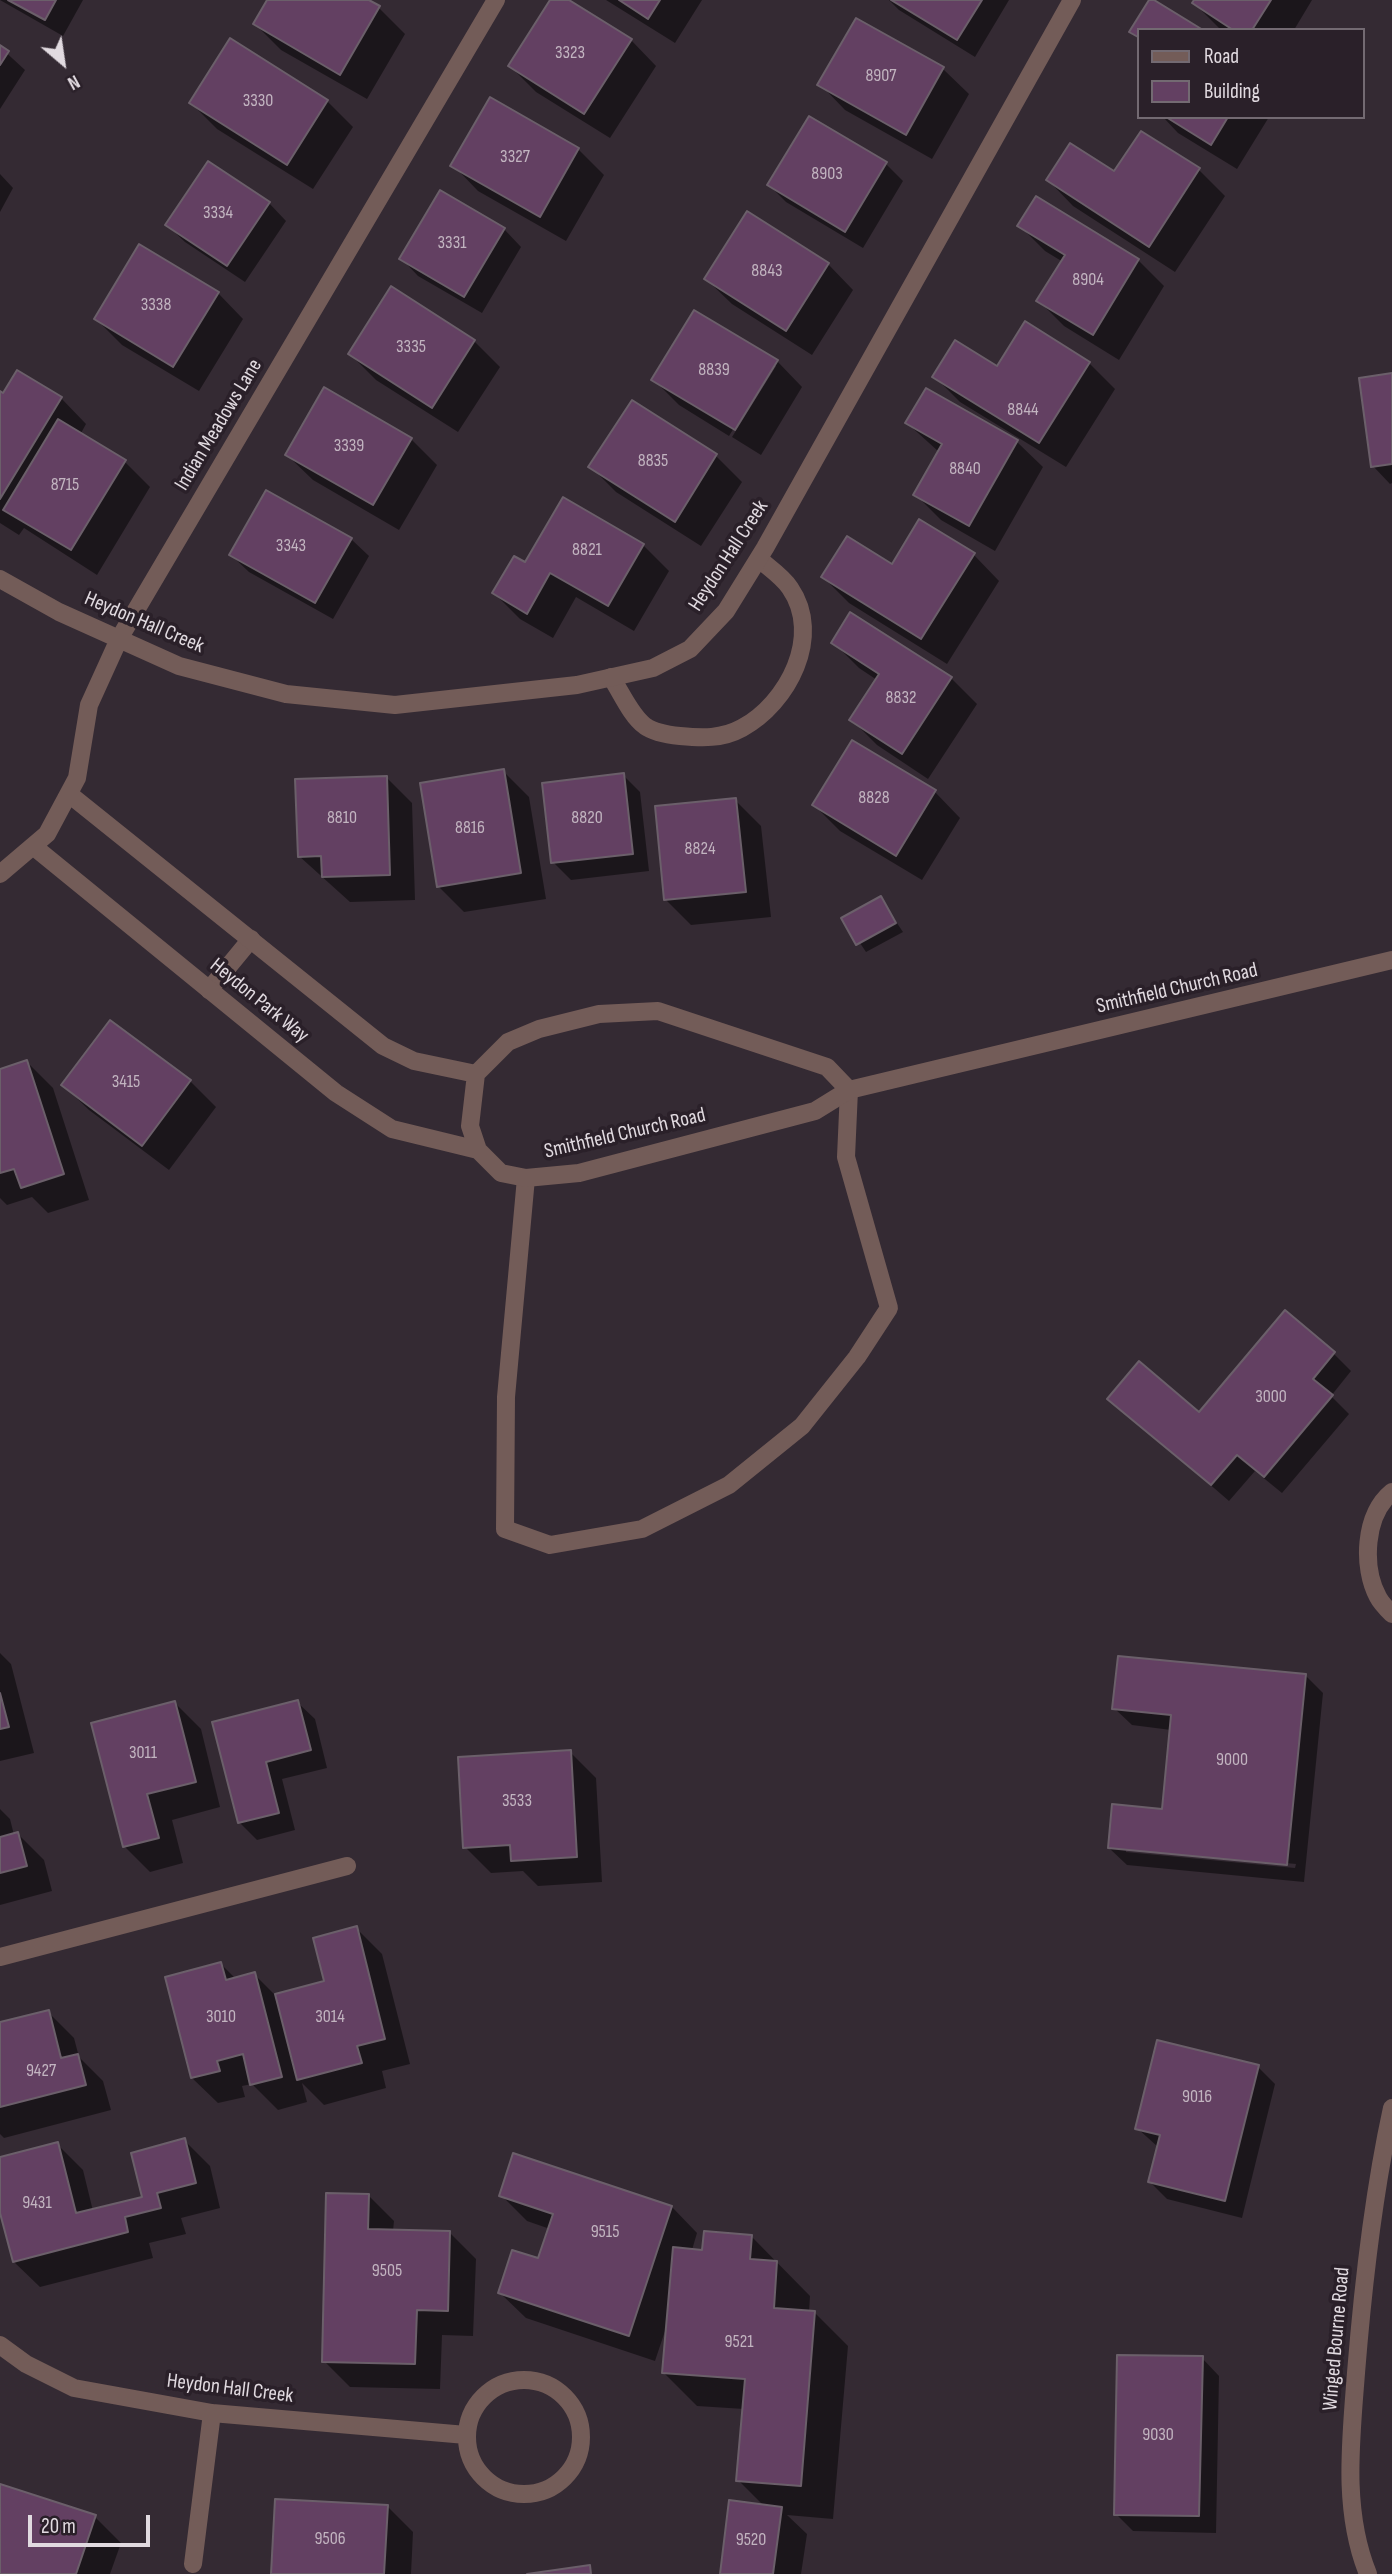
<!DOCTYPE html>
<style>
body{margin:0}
#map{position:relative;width:1392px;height:2574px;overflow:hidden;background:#342a33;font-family:"Sofia Sans Condensed",sans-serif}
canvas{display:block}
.legend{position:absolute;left:1137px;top:28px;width:228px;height:91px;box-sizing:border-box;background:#2a2029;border:2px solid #736a72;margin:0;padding:9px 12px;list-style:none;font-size:21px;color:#e1dae0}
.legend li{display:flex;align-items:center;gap:14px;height:35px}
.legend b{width:35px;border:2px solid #736a72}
.north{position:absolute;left:28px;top:28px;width:70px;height:70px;-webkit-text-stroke:5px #2a2029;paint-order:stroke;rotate:151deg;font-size:19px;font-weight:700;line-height:28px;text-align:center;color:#e1dae0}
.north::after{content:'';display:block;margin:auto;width:24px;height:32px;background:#e1dae0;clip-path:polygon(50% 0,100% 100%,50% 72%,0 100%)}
.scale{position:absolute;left:28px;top:2515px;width:122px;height:32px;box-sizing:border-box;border:4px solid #e1dae0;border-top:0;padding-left:9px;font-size:21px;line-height:24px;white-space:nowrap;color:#e1dae0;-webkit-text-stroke:5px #2a2029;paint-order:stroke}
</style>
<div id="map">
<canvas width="1392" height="2574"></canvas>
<ul class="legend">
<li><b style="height:9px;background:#735c58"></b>Road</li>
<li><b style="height:19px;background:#634062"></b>Building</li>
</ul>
<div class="north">N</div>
<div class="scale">20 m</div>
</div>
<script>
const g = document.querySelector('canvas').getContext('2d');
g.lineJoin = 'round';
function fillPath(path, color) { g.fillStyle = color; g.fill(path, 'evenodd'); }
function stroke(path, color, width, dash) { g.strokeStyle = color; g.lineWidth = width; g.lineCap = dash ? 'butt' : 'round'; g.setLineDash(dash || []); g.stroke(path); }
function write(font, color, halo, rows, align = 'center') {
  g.font = font + ' "Sofia Sans Condensed",sans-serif'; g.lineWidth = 7; g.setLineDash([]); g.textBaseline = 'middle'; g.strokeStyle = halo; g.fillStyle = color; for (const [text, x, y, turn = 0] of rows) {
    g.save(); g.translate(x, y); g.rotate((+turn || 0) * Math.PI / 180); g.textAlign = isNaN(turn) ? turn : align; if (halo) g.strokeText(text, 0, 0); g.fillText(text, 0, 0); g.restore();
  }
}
const shadow = new Path2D(`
 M 0,0 L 83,0 L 63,36 Z
 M 269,0 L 365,0 L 379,8 L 405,34 L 367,99 L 281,50 L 255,24 Z
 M 552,0 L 566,0 L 631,40 L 656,66 L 610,138 L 536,92 L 510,66 Z
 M 606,0 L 702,0 L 675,43 Z
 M 889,0 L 1009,0 L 975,57 L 899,10 Z
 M 1196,0 L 1312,0 L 1294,30 L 1221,30 L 1194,3 Z
 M 0,47 L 25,70 L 0,109 Z
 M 943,69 L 969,94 L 932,159 L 845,110 L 820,84 Z
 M 327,101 L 353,127 L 313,189 L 217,129 L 191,103 Z
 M 1163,117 L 1269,117 L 1237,169 L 1178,133 Z
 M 578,149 L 604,175 L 566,241 L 478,191 L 453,165 Z
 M 208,163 L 269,203 L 286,221 L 245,282 L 185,242 L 167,225 Z
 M 886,164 L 903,181 L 863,248 L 786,202 L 769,185 Z
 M 1199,170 L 1225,196 L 1175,272 L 1073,206 L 1048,180 Z
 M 0,174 L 13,188 L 0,212 Z
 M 1019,225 L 1138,260 L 1164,286 L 1119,360 L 1064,326 L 1039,301 L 1063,262 L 1045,251 Z
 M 504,229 L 521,247 L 482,313 L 418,276 L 401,258 Z
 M 828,264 L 853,290 L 812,355 L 732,304 L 706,279 Z
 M 392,288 L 474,341 L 500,367 L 458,432 L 376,380 L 350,354 Z
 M 218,293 L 243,319 L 199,391 L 122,345 L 96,319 Z
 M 777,361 L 802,387 L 761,455 L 732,437 L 776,366 L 772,366 L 729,436 L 679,405 L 653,379 Z
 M 1089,363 L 1115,389 L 1066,467 L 960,402 L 934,376 Z
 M 1392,375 L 1392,483 L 1390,484 L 1373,466 Z
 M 926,390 L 1017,442 L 1043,467 L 995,551 L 941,520 L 915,494 L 939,452 L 907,423 Z
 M 0,393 L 61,398 L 86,424 L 80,435 L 125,462 L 150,487 L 97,575 L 24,528 L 19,535 L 0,523 Z
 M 632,402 L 716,456 L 742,482 L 701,546 L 616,492 L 590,466 Z
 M 411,439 L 437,465 L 399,530 L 313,480 L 287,455 Z
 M 351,539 L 369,556 L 333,619 L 249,572 L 231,555 Z
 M 643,545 L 669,571 L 634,631 L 576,597 L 553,638 L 520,619 L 494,593 L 526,565 Z
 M 974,555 L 999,581 L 947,664 L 849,603 L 823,577 Z
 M 833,642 L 951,678 L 977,704 L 928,779 L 877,745 L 852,720 L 877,680 L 859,668 Z
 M 503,771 L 529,797 L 546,899 L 464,912 L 438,886 Z
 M 623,775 L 640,792 L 649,871 L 571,880 L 553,862 Z
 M 386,777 L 412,803 L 415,900 L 350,902 L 299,856 Z
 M 935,792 L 960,818 L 922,880 L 840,831 L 814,805 Z
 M 735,800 L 761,826 L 771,917 L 691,925 L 665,899 Z
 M 880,898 L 903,932 L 866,952 L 844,919 Z
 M 27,1062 L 53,1088 L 89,1200 L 48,1213 L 32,1197 L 7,1205 L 0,1198 L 0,1071 Z
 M 190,1081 L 216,1107 L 169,1170 L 89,1110 L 63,1085 Z
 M 1334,1354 L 1351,1371 L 1331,1396 L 1349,1414 L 1282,1493 L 1255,1471 L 1229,1501 L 1110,1398 L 1199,1414 Z
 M 0,1653 L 11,1664 L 34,1753 L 0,1761 Z
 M 1306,1676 L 1323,1693 L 1304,1882 L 1127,1865 L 1109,1848 L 1163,1811 L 1171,1730 L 1132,1725 L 1114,1708 ZM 1126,1848 L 1296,1864 L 1295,1868 L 1126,1852 Z
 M 297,1702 L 315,1719 L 327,1768 L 282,1779 L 295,1830 L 257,1840 L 239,1822 L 214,1724 Z
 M 175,1703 L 201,1729 L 220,1807 L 172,1820 L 183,1863 L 150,1872 L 124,1846 Z
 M 570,1752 L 596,1778 L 602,1882 L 538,1886 L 523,1871 L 491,1873 L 465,1847 Z
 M 0,1809 L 10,1819 L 14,1835 L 18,1834 L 44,1860 L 52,1891 L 0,1905 Z
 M 356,1928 L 382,1954 L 410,2064 L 382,2071 L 386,2088 L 324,2105 L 302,2083 L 307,2102 L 278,2110 L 252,2084 L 242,2086 L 245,2097 L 218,2103 L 192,2078 L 221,1964 L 236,1979 L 254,1974 L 276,1996 L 326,1983 Z
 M 48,2012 L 74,2038 L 79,2057 L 103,2081 L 111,2110 L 4,2138 L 0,2134 L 0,2024 Z
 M 1258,2067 L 1275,2084 L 1242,2218 L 1167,2199 L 1150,2182 L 1158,2147 L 1137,2128 Z
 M 184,2140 L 210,2166 L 220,2208 L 181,2218 L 186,2234 L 149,2243 L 153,2258 L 40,2287 L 14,2262 L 0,2206 L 0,2159 L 57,2144 L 83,2170 L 93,2211 L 144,2198 Z
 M 368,2195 L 394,2221 L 393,2231 L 450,2233 L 476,2259 L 473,2336 L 442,2335 L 440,2389 L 350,2387 L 324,2361 Z
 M 501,2195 L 672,2207 L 697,2233 L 692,2250 L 704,2251 L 752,2237 L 810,2296 L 809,2312 L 815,2313 L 848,2346 L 833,2519 L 787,2515 L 807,2534 L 801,2574 L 722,2574 L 764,2506 L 738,2480 L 744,2409 L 697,2406 L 664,2373 L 667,2325 L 655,2361 L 526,2318 L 500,2293 L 539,2261 L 550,2229 L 527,2221 Z
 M 1202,2358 L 1219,2376 L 1216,2533 L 1133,2531 L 1116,2514 Z
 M 0,2486 L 95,2517 L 121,2543 L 110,2574 L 0,2574 Z
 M 388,2507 L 413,2532 L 411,2574 L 273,2574 Z`);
const building = new Path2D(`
 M 8,0 L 56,0 L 45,20 Z
 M 267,0 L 369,0 L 380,6 L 340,75 L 253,24 Z
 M 550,0 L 569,0 L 632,39 L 584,114 L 508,66 Z
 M 619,0 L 660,0 L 648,19 Z
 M 891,0 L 982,0 L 957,40 Z
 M 1149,0 L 1154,0 L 1203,30 L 1138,30 L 1138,37 L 1129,32 Z
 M 1194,0 L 1271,0 L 1252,30 L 1233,30 L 1192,3 Z
 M 856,18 L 944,67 L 906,135 L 817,85 Z
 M 230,38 L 328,100 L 287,165 L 189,103 Z
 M 0,45 L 9,51 L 0,65 Z
 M 490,97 L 579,148 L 540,217 L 450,166 Z
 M 809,116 L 887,162 L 845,232 L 767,185 Z
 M 1166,117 L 1228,117 L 1211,145 Z
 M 1141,131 L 1200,168 L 1149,247 L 1046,180 L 1070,143 L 1114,171 Z
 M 208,161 L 270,202 L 227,266 L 165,225 Z
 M 440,190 L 505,228 L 464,297 L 399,259 Z
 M 1036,196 L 1139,259 L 1093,335 L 1036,301 L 1065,255 L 1017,226 Z
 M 747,211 L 829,263 L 786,331 L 704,279 Z
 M 139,244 L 219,292 L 173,367 L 94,319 Z
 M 391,286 L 475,340 L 432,408 L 348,354 Z
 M 694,310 L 778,360 L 735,430 L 651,380 Z
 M 1025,321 L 1090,362 L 1039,443 L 932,377 L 955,340 L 997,366 Z
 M 17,370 L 62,397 L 0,499 L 0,391 L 3,393 Z
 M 1392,373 L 1392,464 L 1371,467 L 1359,378 Z
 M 324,387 L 412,438 L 373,505 L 285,455 Z
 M 926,388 L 1018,440 L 969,526 L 913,495 L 942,444 L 905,423 Z
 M 632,400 L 717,454 L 675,522 L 588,467 Z
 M 58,419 L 126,460 L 71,550 L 3,510 Z
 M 266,490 L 352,538 L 315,603 L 229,555 Z
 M 563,497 L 644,544 L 608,606 L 550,573 L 527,614 L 492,593 L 514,556 L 525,562 Z
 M 919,519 L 975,553 L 921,639 L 821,577 L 847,536 L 892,564 Z
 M 850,612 L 952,677 L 902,754 L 849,720 L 879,674 L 831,643 Z
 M 852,740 L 936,790 L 896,856 L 812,805 Z
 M 504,769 L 521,873 L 437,887 L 420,783 Z
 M 624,773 L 633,854 L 551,863 L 542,783 Z
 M 387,776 L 390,875 L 322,877 L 321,856 L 298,857 L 295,779 Z
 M 736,798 L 746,892 L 664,900 L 655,806 Z
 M 881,896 L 896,923 L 856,945 L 841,918 Z
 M 110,1020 L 191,1080 L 142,1146 L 61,1085 Z
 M 27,1060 L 64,1174 L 21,1188 L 14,1169 L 0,1173 L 0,1069 Z
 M 1285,1310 L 1335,1352 L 1313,1379 L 1333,1395 L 1264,1477 L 1237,1455 L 1211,1485 L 1107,1399 L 1139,1361 L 1199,1412 Z
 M 1118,1656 L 1306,1674 L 1287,1865 L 1108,1848 L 1112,1804 L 1162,1809 L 1171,1715 L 1112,1709 Z
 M 0,1693 L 9,1727 L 0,1729 Z
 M 298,1700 L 311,1750 L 266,1762 L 279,1813 L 238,1823 L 212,1722 Z
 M 175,1701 L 196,1782 L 147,1794 L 159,1838 L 123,1847 L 91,1723 Z
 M 571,1750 L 577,1857 L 511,1861 L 510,1845 L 463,1848 L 458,1757 Z
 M 18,1832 L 27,1866 L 0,1873 L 0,1837 Z
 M 357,1926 L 385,2039 L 357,2046 L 362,2063 L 297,2080 L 275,1994 L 324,1981 L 313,1938 Z
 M 221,1962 L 226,1980 L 255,1972 L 282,2077 L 250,2085 L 243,2054 L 217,2061 L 220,2071 L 191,2078 L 165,1977 Z
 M 49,2010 L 61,2058 L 78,2054 L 86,2085 L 0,2107 L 0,2022 Z
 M 1157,2040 L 1259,2065 L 1225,2201 L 1148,2182 L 1160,2135 L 1135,2129 Z
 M 185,2138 L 196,2183 L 157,2193 L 161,2208 L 125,2217 L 128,2232 L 13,2262 L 0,2213 L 0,2157 L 58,2142 L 76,2213 L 142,2197 L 131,2153 Z
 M 513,2153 L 672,2206 L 629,2336 L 498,2293 L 512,2250 L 538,2258 L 553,2214 L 499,2196 Z
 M 326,2193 L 369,2194 L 368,2229 L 450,2231 L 448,2311 L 417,2310 L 415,2364 L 322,2362 Z
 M 704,2231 L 752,2235 L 750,2259 L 777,2261 L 774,2308 L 815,2311 L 801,2486 L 736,2481 L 745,2379 L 662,2373 L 673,2247 L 702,2250 Z
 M 1117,2355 L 1203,2356 L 1199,2516 L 1114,2515 Z
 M 0,2484 L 96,2515 L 76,2574 L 0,2574 Z
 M 275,2499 L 388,2505 L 384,2574 L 271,2574 Z
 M 729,2500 L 782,2507 L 773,2574 L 720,2574 Z
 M 590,2565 L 591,2574 L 527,2574 Z`);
const service = new Path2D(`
 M 611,677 C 621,692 631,716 645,726 C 653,732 670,735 680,736 C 702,738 722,739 742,728 C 788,703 823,636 790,588 C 783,577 768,567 759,559
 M 209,990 L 251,939
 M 526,1178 L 506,1397 L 505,1529 L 550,1545 L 642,1529 L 729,1485 L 802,1426 L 857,1357 L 889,1308 L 846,1157 L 849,1090`);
const minor = new Path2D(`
 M 0,579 L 59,612 L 179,666 L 286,694 L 395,705 L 577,685 L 653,668 L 690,649 L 726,611 L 765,548 L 1072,0
 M 69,794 L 383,1046 L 414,1061 L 476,1074
 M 33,846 L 336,1093 L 392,1129 L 478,1150
 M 0,874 L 47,834 L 77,778 L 89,705 L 119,639 L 496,0
 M 849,1090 L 827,1067 L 658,1011 L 599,1014 L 539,1029 L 508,1042 L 476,1074 L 470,1126 L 478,1150 L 501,1173 L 526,1178 L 579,1173 L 815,1111 L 849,1090 L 1392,960
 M 1392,1492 C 1364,1515 1362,1567 1378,1597 C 1381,1603 1387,1609 1392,1614
 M 0,1957 L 347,1866
 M 0,2345 L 26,2364 L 74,2388 L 212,2413 L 466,2435
 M467 2437a57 57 0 1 1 114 0a57 57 0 1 1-114 0Z
 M 193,2564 L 212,2413
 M 1368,2574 C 1342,2510 1351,2440 1356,2373 C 1363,2285 1373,2195 1392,2108`);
const numberNames = [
 ["3323",570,53],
 ["8907",881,76],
 ["3330",258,101],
 ["3327",515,157],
 ["8903",827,174],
 ["3334",218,213],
 ["3331",452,243],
 ["8843",767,271],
 ["8904",1088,280],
 ["3338",156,305],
 ["3335",411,347],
 ["8839",714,370],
 ["8844",1023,410],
 ["3339",349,446],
 ["8835",653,461],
 ["8840",965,469],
 ["8715",65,485],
 ["3343",291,546],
 ["8821",587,550],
 ["8832",901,698],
 ["8828",874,798],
 ["8810",342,818],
 ["8820",587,818],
 ["8816",470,828],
 ["8824",700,849],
 ["3415",126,1082],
 ["3000",1271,1397],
 ["3011",143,1753],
 ["9000",1232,1760],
 ["3533",517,1801],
 ["3010",221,2017],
 ["3014",330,2017],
 ["9427",41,2071],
 ["9016",1197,2097],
 ["9431",37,2203],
 ["9515",605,2232],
 ["9505",387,2271],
 ["9521",739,2342],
 ["9030",1158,2435],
 ["9506",330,2539],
 ["9520",751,2540]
];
const streetNames = [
 ["Indian Meadows Lane",219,425,-59],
 ["Heydon Hall Creek",729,556,-57],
 ["Heydon Hall Creek",144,623,23],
 ["Smithfield Church Road",1177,989,-13],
 ["Heydon Park Way",259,1001,39],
 ["Smithfield Church Road",625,1134,-13],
 ["Winged Bourne Road",1337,2339,-85],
 ["Heydon Hall Creek",230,2389,7]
];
fillPath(shadow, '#0007');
fillPath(building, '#634062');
stroke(building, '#6b5f6a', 2);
stroke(service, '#735c58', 18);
stroke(minor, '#735c58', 18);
write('18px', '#c2b4c0', null, numberNames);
write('21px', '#e1dae0', '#2a2029', streetNames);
</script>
